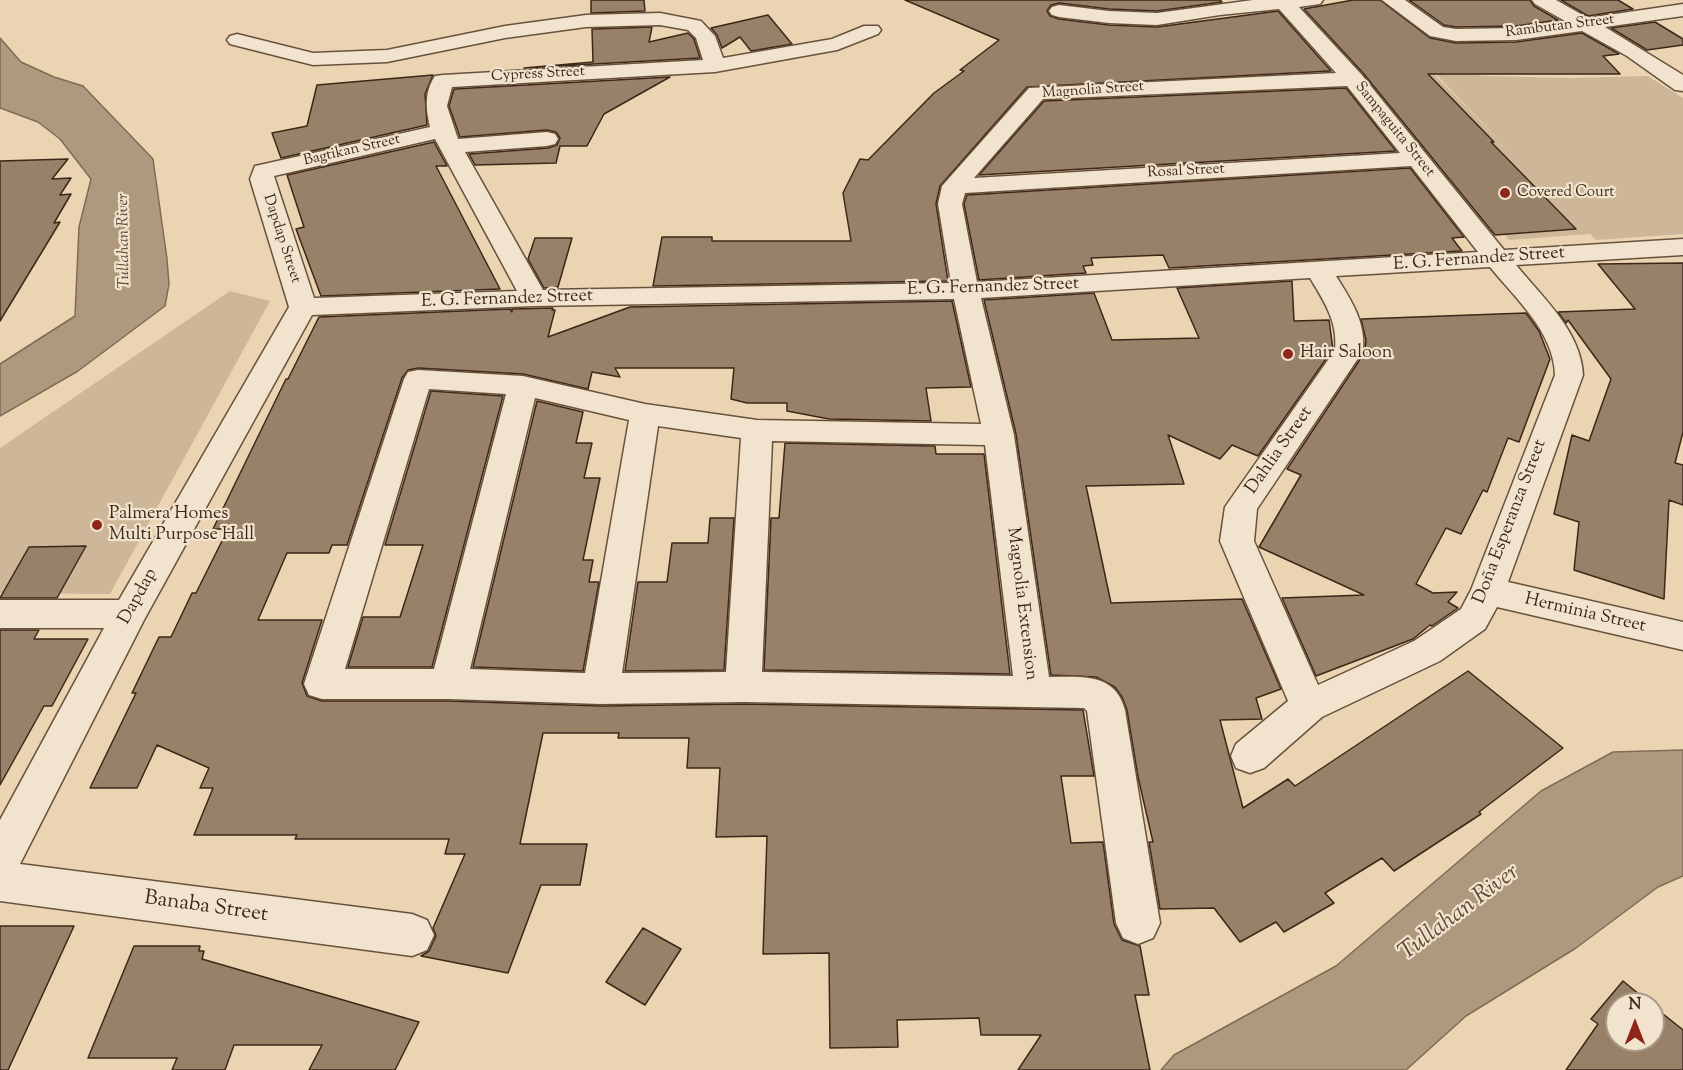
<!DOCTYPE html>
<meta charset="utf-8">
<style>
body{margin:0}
#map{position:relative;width:1683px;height:1070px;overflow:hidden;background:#ead4b2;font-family:"Sorts Mill Goudy",serif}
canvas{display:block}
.north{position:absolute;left:1605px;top:992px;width:60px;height:60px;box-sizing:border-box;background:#f1e3cd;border:2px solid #a99885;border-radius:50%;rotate:0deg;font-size:16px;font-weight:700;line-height:24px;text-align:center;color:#3d2718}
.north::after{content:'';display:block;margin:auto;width:21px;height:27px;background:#8f2418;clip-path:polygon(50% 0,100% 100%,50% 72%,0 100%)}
</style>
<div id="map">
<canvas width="1683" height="1070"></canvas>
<div class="north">N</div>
</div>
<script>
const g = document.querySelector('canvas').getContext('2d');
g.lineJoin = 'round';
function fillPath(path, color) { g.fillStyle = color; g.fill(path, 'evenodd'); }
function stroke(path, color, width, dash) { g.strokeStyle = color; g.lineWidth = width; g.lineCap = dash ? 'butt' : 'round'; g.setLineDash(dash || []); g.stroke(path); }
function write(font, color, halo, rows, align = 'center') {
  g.font = font + ' "Sorts Mill Goudy",serif'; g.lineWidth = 4.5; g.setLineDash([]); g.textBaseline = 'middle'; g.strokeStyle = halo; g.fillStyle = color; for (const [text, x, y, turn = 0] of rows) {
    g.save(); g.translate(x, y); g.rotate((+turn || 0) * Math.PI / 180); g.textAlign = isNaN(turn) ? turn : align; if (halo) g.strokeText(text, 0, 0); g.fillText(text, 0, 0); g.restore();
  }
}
const green = new Path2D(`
 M 1431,71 L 1514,156 L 1433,71 L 1486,76 L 1570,78 L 1648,76 L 1683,98 L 1683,234 L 1596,240 L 1590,234 L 1509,240 L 1364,74 Z
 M 230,291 L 270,301 L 110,594 L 0,593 L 0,448 Z`);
const water = new Path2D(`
 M 0,38 L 21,62 L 54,77 L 83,86 L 153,159 L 167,259 L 169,284 L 165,306 L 78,371 L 0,416 L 0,364 L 75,316 L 79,227 L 91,179 L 60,139 L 38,122 L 0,108 Z
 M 1683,750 L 1683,876 L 1658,887 L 1576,948 L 1466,1016 L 1406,1070 L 1161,1070 L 1174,1055 L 1336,966 L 1541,791 L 1613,752 Z`);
const building = new Path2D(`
 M 591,0 L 644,0 L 645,11 L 591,13 Z
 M 905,0 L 1220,0 L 1222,2 L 1157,11 L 1109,9 L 1059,3 L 1051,5 L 1047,11 L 1050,16 L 1059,19 L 1109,25 L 1157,27 L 1278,11 L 1331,71 L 1027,87 L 940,186 L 936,204 L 948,281 L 653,286 L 662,237 L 712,237 L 712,241 L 851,241 L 843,193 L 860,159 L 868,160 L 934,93 L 964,71 L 960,70 L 999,40 Z
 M 1353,0 L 1380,0 L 1430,38 L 1456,43 L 1516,42 L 1582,33 L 1619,54 L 1603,56 L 1620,74 L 1428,74 L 1494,142 L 1491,142 L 1576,229 L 1495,235 L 1363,73 L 1304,9 Z
 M 1409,0 L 1530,0 L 1534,6 L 1558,20 L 1516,26 L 1456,27 L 1444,25 Z
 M 1561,0 L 1618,0 L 1633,9 L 1588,16 Z
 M 768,15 L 792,44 L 751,51 L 740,37 L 722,48 L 717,35 L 711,28 Z
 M 1655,22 L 1683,39 L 1683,45 L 1647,50 L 1611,28 Z
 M 652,27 L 649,42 L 688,33 L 694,39 L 700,58 L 524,68 L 593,62 L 592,29 Z
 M 433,75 L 425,94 L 427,125 L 281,158 L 272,133 L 307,126 L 317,85 Z
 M 670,77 L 604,114 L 587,146 L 560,146 L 556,163 L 475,165 L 469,154 L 548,148 L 557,145 L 560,138 L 556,132 L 547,130 L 460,137 L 449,106 L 454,89 Z
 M 1346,88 L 1396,151 L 979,175 L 1044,101 Z
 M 434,142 L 447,166 L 436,166 L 500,289 L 321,296 L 296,229 L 304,227 L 287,175 Z
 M 68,159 L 52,179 L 71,178 L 60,195 L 71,194 L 54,223 L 60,222 L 0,321 L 0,161 Z
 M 1410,168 L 1464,237 L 1452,238 L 1462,251 L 1169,268 L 1163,255 L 1091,258 L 1093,265 L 1083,266 L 1086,273 L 979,280 L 964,204 L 967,195 Z
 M 535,238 L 572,238 L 558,287 L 544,288 L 528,259 Z
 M 1683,263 L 1683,432 L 1675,463 L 1683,465 L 1683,505 L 1669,500 L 1664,599 L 1574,570 L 1579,522 L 1554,514 L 1572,435 L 1589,441 L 1611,379 L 1568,320 L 1566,323 L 1558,312 L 1635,309 L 1598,264 Z
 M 1292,281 L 1294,321 L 1329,320 L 1333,349 L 1258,456 L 1232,445 L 1220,459 L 1168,435 L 1184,484 L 1086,486 L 1111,603 L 1242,599 L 1281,689 L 1256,698 L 1262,719 L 1220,720 L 1243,808 L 1288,779 L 1295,786 L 1468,671 L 1563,748 L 1479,812 L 1481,814 L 1394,871 L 1382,858 L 1325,893 L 1334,903 L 1284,932 L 1276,922 L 1240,942 L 1214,908 L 1160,909 L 1149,842 L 1153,842 L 1138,777 L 1127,710 L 1122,697 L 1115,687 L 1096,677 L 1051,675 L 1016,434 L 984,300 L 1094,293 L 1112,340 L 1199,338 L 1177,288 Z
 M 952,301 L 971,387 L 926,388 L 931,421 L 829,419 L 787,411 L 787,403 L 747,403 L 731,399 L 734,368 L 615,368 L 620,377 L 592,372 L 588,389 L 523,374 L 418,368 L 408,370 L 402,378 L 347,545 L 332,545 L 329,553 L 287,553 L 258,620 L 322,620 L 302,683 L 307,696 L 322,701 L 448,701 L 601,706 L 743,704 L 1083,710 L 1094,776 L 1061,776 L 1071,843 L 1103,842 L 1114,924 L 1122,940 L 1140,946 L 1149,995 L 1135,995 L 1150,1070 L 1018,1070 L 1041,1035 L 981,1035 L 979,1018 L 897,1020 L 898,1047 L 830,1048 L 829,953 L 763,954 L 767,836 L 716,837 L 720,768 L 687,768 L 689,738 L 618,738 L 619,733 L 543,733 L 520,844 L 587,844 L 580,885 L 541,885 L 508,973 L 421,956 L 429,951 L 436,936 L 433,928 L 465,854 L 445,854 L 449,839 L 295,839 L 297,835 L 194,835 L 213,788 L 200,788 L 209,768 L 157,745 L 137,788 L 90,788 L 136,693 L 132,693 L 159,637 L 171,637 L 192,593 L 196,593 L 228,529 L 213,529 L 286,379 L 288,379 L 319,317 L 510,309 L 512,312 L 512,309 L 553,308 L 552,310 L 555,310 L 548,337 L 630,307 Z
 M 1526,313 L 1539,331 L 1550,359 L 1519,442 L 1508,438 L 1487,492 L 1483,490 L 1461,534 L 1446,528 L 1416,584 L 1433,593 L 1457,592 L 1448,602 L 1458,608 L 1432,626 L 1430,625 L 1413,639 L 1316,676 L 1282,598 L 1364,595 L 1259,547 L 1301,475 L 1287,469 L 1365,352 L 1366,340 L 1361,319 Z
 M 431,391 L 503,396 L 432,667 L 348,667 L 363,617 L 400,617 L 423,545 L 385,545 Z
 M 537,401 L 583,412 L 576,443 L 592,443 L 584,478 L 600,478 L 583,560 L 593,560 L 589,582 L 599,582 L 583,671 L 473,667 Z
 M 785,443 L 935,446 L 936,454 L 984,454 L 1010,674 L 764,670 L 771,518 L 779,518 Z
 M 710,518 L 734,518 L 724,670 L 625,671 L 638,582 L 667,582 L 672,543 L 708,543 Z
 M 86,546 L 57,598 L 0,598 L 29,547 Z
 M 0,630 L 39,630 L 34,639 L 88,639 L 52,706 L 44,706 L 0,785 Z
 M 0,926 L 74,926 L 8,1070 L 0,1070 Z
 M 643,928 L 681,949 L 645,1005 L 606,982 Z
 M 134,946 L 200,946 L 199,951 L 204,951 L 202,959 L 419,1022 L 395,1070 L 309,1070 L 322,1045 L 234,1045 L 225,1070 L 172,1070 L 177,1058 L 88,1058 Z
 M 1623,981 L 1651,1004 L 1617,1004 L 1617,1040 L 1653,1040 L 1653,1006 L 1683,1030 L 1683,1070 L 1566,1070 L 1598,1024 L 1591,1019 Z`);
const minor = new Path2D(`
 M 1253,0 L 1323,0 L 1320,4 L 1299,7 L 1361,74 L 1504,250 L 1683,239 L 1683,255 L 1516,265 C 1542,297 1581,331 1583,375 L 1508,582 L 1683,622 L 1683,650 L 1497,607 L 1485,629 L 1440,661 L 1322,717 L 1264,768 L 1250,773 L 1236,768 L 1231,756 L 1236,744 L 1288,701 L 1220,541 L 1225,507 L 1335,350 C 1338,322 1324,301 1310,278 L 981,298 L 1014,435 L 1049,677 C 1081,677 1115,672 1125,710 L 1160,923 L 1153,938 L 1138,944 L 1123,938 L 1116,923 L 1087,711 L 1084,708 L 743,702 L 601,704 L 448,699 L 322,699 L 309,695 L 304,684 L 404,379 L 408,372 L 418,370 L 523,376 L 645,404 L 757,420 L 981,424 L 954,299 L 534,306 L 312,315 L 144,620 L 20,864 L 412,914 L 427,920 L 434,935 L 427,950 L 412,956 L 0,901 L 0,820 L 104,628 L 0,628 L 0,600 L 119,600 L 289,307 L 250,179 L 255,166 L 430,127 C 426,109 424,92 435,76 L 443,75 L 703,60 L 696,38 L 688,30 L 660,25 L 586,27 L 505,38 L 387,62 L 313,65 L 230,44 L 227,40 L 230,36 L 237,34 L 313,53 L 387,50 L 505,26 L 586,15 L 660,13 L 701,21 L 715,36 L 723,58 L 832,39 L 864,26 L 878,26 L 881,30 L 878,34 L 837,50 L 715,72 L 452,87 L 447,106 L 458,139 L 547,132 L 555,134 L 558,139 L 555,144 L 547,146 L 465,152 L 543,290 L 951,283 L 938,204 L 942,186 L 1029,88 L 1336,73 L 1279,9 L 1220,15 L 1157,25 L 1109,23 L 1059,17 L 1052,15 L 1049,11 L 1052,7 L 1059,5 L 1109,11 L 1157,13 ZM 1347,86 L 1400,153 L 974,178 L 1043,99 ZM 435,139 L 517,291 L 314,298 L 274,176 ZM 1411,166 L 1478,252 L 977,282 L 962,204 L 965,193 ZM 1490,267 C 1515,298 1554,332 1555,375 L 1471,590 L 1461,609 L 1414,641 L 1318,685 L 1254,541 L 1257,509 L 1363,351 C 1366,322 1351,300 1336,276 ZM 429,389 L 506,394 L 434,669 L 345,669 ZM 535,398 L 629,420 L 585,673 L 470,669 ZM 658,426 L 741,438 L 726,672 L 622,673 ZM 772,441 L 985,445 L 1013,676 L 762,672 Z
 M 1382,0 L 1405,0 L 1443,27 L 1456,29 L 1516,28 L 1565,21 L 1535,4 L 1532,0 L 1556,0 L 1588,18 L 1683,4 L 1683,16 L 1605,27 L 1683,75 L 1683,91 L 1675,90 L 1627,56 L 1582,31 L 1516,40 L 1456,41 L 1430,36 Z`);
const markers = [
 [1505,193,6,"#8f2418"],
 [1288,354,6,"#8f2418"],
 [97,525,6,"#8f2418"]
];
const farStreetnames = [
 ["Rambutan Street",1560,27,-7],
 ["Cypress Street",538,75,-3],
 ["Magnolia Street",1093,91,-4],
 ["Sampaguita Street",1394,130,51],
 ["Bagtikan Street",352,151,-13],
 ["Rosal Street",1186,172,-3],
 ["Dapdap Street",281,239,72]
];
const farPoinames = [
 ["Covered Court",1517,193]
];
const farWaternames = [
 ["Tullahan River",125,241,-91]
];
const streetNames = [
 ["E. G. Fernandez Street",1479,260,-4],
 ["E. G. Fernandez Street",993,288,-2],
 ["E. G. Fernandez Street",507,300,-2],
 ["Dahlia Street",1280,451,-55],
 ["Doña Esperanza Street",1511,522,-69],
 ["Dapdap",139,597,-61],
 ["Magnolia Extension",1021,604,83],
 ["Herminia Street",1585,614,13]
];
const poiNames = [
 ["Hair Saloon",1300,354],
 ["Palmera Homes",109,515],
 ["Multi Purpose Hall",109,536]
];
const nearStreetnames = [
 ["Banaba Street",206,908,8]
];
const nearWaternames = [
 ["Tullahan River",1460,914,-37]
];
fillPath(green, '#cdb798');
fillPath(water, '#af997e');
stroke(water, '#816b55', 1.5);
fillPath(building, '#978168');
stroke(building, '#3d2718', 1.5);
stroke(minor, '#68523e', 3);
fillPath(minor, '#f1e3cd');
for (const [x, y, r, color] of markers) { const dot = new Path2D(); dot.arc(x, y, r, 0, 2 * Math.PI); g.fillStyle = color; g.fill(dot); stroke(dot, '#f1e3cd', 2); }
write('15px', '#3d2718', '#f1e3cd', farStreetnames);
write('15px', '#3d2718', '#f1e3cd', farPoinames, 'left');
write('italic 16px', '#5f4937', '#f1e3cd', farWaternames);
write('18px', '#3d2718', '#f1e3cd', streetNames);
write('18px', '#3d2718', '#f1e3cd', poiNames, 'left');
write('21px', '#3d2718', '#f1e3cd', nearStreetnames);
write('italic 24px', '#5f4937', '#f1e3cd', nearWaternames);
</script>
